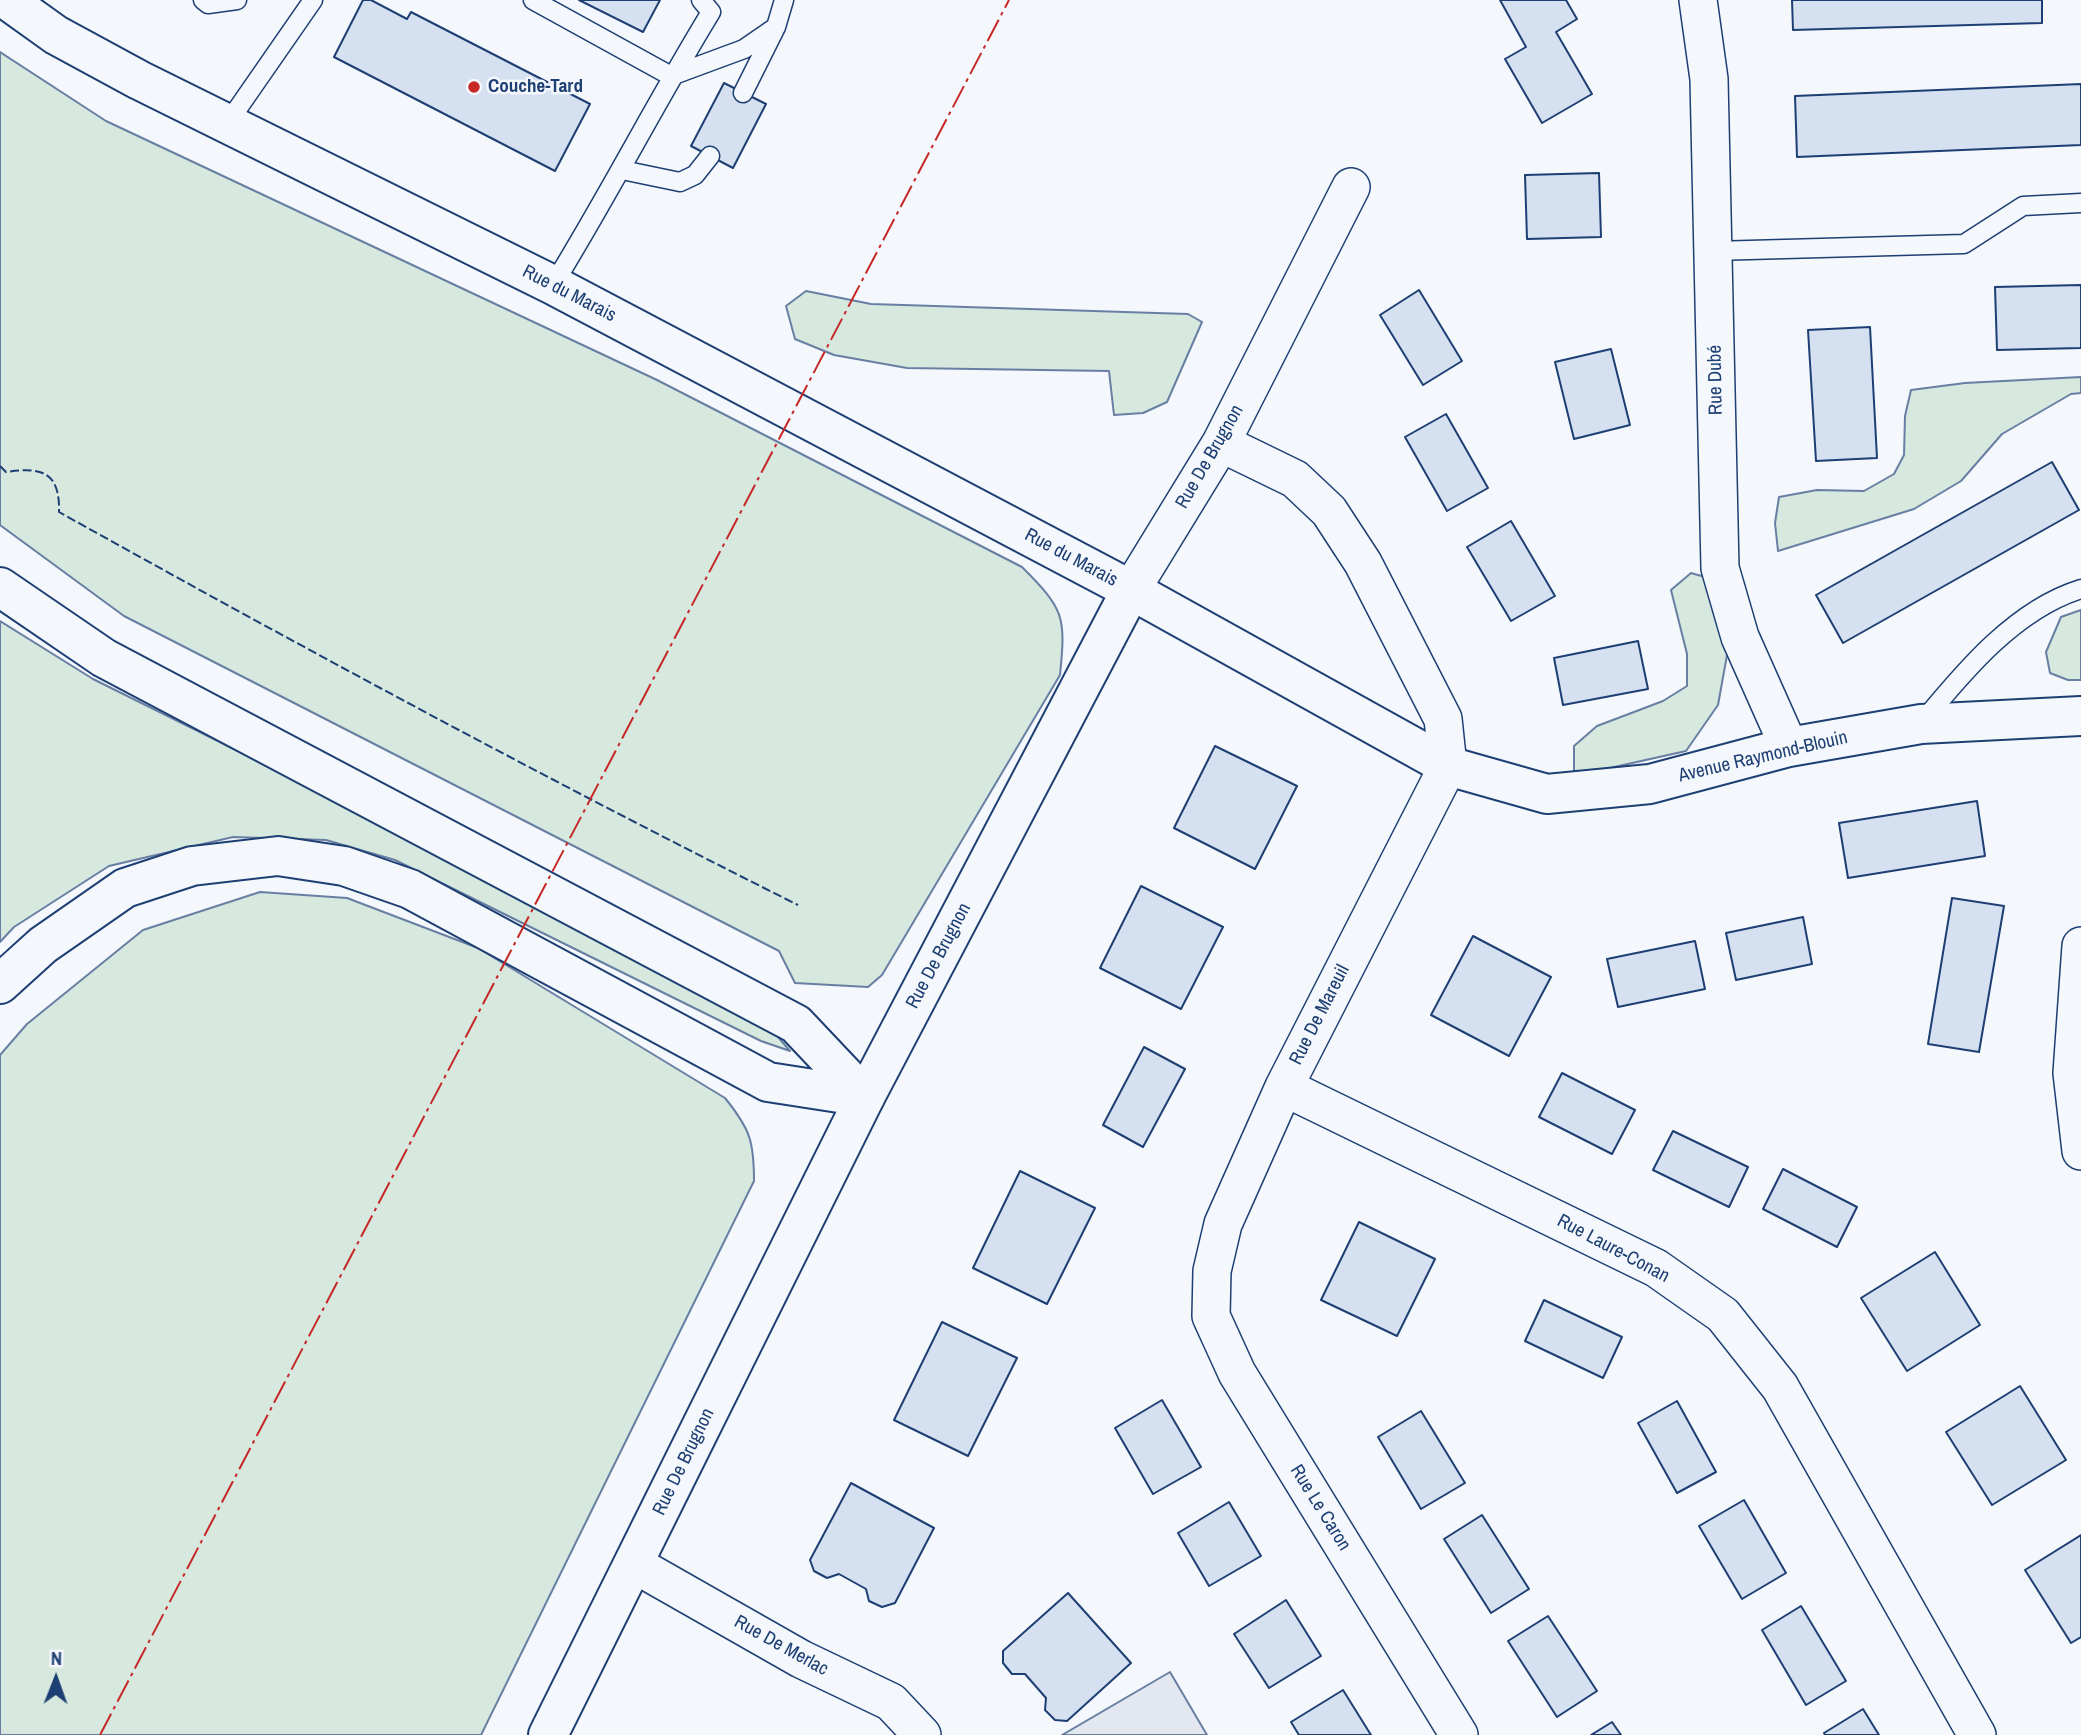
<!DOCTYPE html>
<meta charset="utf-8">
<style>
body{margin:0}
#map{position:relative;width:2081px;height:1735px;overflow:hidden;background:#f4f7fb;font-family:"Archivo Narrow",sans-serif}
canvas{display:block}
.north{position:absolute;left:21px;top:1644px;width:70px;height:70px;-webkit-text-stroke:5px #f4f7fb;paint-order:stroke;rotate:1deg;font-size:19px;font-weight:700;line-height:28px;text-align:center;color:#1d3f73}
.north::after{content:'';display:block;margin:auto;width:24px;height:32px;background:#1d3f73;clip-path:polygon(50% 0,100% 100%,50% 72%,0 100%)}
</style>
<div id="map">
<canvas width="2081" height="1735"></canvas>
<div class="north">N</div>
</div>
<script>
const g = document.querySelector('canvas').getContext('2d');
g.lineJoin = 'round';
function fillPath(path, color) { g.fillStyle = color; g.fill(path, 'evenodd'); }
function stroke(path, color, width, dash) { g.strokeStyle = color; g.lineWidth = width; g.lineCap = dash ? 'butt' : 'round'; g.setLineDash(dash || []); g.stroke(path); }
function write(font, color, halo, rows, align = 'center') {
  g.font = font + ' "Archivo Narrow",sans-serif'; g.lineWidth = 5; g.setLineDash([]); g.textBaseline = 'middle'; g.strokeStyle = halo; g.fillStyle = color; for (const [text, x, y, turn = 0] of rows) {
    g.save(); g.translate(x, y); g.rotate((+turn || 0) * Math.PI / 180); g.textAlign = isNaN(turn) ? turn : align; if (halo) g.strokeText(text, 0, 0); g.fillText(text, 0, 0); g.restore();
  }
}
const green = new Path2D(`
 M 0,52 L 106,121 L 657,380 L 1022,567 C 1064,609 1066,616 1060,675 L 882,975 L 868,987 L 795,983 L 779,951 L 124,616 L 0,525 Z
 M 806,291 L 871,304 L 1188,314 L 1202,322 L 1167,402 L 1143,413 L 1114,415 L 1109,371 L 907,368 L 834,355 L 795,339 L 786,306 Z
 M 2081,377 L 2081,393 L 2071,394 L 2002,434 L 1961,481 L 1914,509 L 1778,551 L 1775,523 L 1779,497 L 1817,490 L 1864,491 L 1894,474 L 1904,455 L 1905,416 L 1911,390 L 1965,383 Z
 M 1691,573 L 1705,577 L 1729,644 L 1718,705 L 1686,751 L 1574,776 L 1574,746 L 1597,726 L 1663,701 L 1687,686 L 1687,654 L 1671,590 Z
 M 2081,610 L 2081,680 L 2068,680 L 2050,673 L 2046,652 L 2061,617 Z
 M 0,621 L 93,679 L 359,811 L 772,1030 L 790,1051 L 761,1041 L 395,860 L 326,840 L 233,837 L 109,866 L 14,927 L 0,942 Z
 M 260,892 L 347,898 L 478,948 L 725,1098 C 750,1129 754,1141 754,1181 L 481,1735 L 0,1735 L 0,1055 L 27,1024 L 143,930 Z`);
const parking = new Path2D(`
 M 1170,1672 L 1207,1735 L 1062,1735 Z`);
const building = new Path2D(`
 M 363,0 L 371,0 L 407,19 L 411,12 L 590,104 L 555,171 L 334,57 Z
 M 579,0 L 660,0 L 643,32 Z
 M 1500,0 L 1566,0 L 1577,19 L 1556,32 L 1592,94 L 1542,123 L 1505,59 L 1526,47 Z
 M 1792,0 L 2042,0 L 2042,23 L 1793,30 Z
 M 724,83 L 766,104 L 733,168 L 691,146 Z
 M 2081,84 L 2081,145 L 1797,157 L 1795,96 Z
 M 1599,173 L 1601,237 L 1527,239 L 1525,175 Z
 M 2081,285 L 2081,348 L 1997,350 L 1995,287 Z
 M 1419,290 L 1462,361 L 1423,385 L 1380,315 Z
 M 1870,327 L 1877,458 L 1816,461 L 1808,330 Z
 M 1611,349 L 1630,425 L 1574,439 L 1555,362 Z
 M 1446,414 L 1488,488 L 1447,511 L 1405,437 Z
 M 2052,462 L 2079,510 L 1843,643 L 1816,595 Z
 M 1511,521 L 1555,596 L 1511,621 L 1467,547 Z
 M 1638,641 L 1648,689 L 1563,705 L 1554,658 Z
 M 1215,746 L 1297,786 L 1255,869 L 1174,828 Z
 M 1977,801 L 1985,856 L 1848,878 L 1839,823 Z
 M 1141,886 L 1223,927 L 1181,1009 L 1100,968 Z
 M 1952,898 L 2004,906 L 1979,1052 L 1928,1044 Z
 M 1803,917 L 1812,964 L 1736,980 L 1726,933 Z
 M 1473,936 L 1551,977 L 1509,1056 L 1431,1015 Z
 M 1695,941 L 1705,989 L 1618,1007 L 1607,959 Z
 M 1144,1047 L 1185,1069 L 1143,1147 L 1103,1125 Z
 M 1562,1073 L 1635,1110 L 1612,1154 L 1539,1117 Z
 M 1673,1131 L 1748,1167 L 1729,1207 L 1653,1170 Z
 M 1783,1169 L 1857,1207 L 1837,1247 L 1763,1209 Z
 M 1020,1171 L 1095,1208 L 1047,1304 L 973,1268 Z
 M 1359,1222 L 1435,1259 L 1397,1336 L 1321,1300 Z
 M 1935,1252 L 1980,1325 L 1907,1371 L 1861,1298 Z
 M 1544,1300 L 1622,1337 L 1603,1378 L 1525,1341 Z
 M 942,1322 L 1017,1358 L 968,1456 L 894,1420 Z
 M 2020,1386 L 2066,1460 L 1992,1505 L 1946,1432 Z
 M 1162,1400 L 1201,1467 L 1153,1494 L 1115,1428 Z
 M 1677,1401 L 1716,1472 L 1677,1493 L 1638,1423 Z
 M 1421,1411 L 1465,1483 L 1421,1509 L 1378,1437 Z
 M 851,1483 L 934,1528 L 895,1603 L 882,1607 L 869,1601 L 866,1589 L 839,1574 L 827,1578 L 814,1571 L 810,1560 Z
 M 1744,1500 L 1786,1573 L 1742,1599 L 1699,1526 Z
 M 1229,1502 L 1261,1556 L 1209,1586 L 1178,1533 Z
 M 1482,1515 L 1529,1589 L 1491,1613 L 1444,1539 Z
 M 2081,1535 L 2081,1637 L 2071,1643 L 2025,1570 Z
 M 1068,1593 L 1131,1663 L 1067,1721 L 1055,1720 L 1045,1710 L 1046,1698 L 1025,1674 L 1012,1674 L 1003,1663 L 1003,1651 Z
 M 1286,1600 L 1321,1656 L 1269,1688 L 1234,1634 Z
 M 1801,1606 L 1846,1681 L 1806,1705 L 1762,1630 Z
 M 1548,1616 L 1597,1691 L 1557,1717 L 1508,1641 Z
 M 1343,1690 L 1371,1735 L 1299,1735 L 1291,1722 Z
 M 1863,1709 L 1879,1735 L 1825,1735 L 1824,1733 Z
 M 1612,1722 L 1621,1735 L 1591,1735 Z`);
const lane = new Path2D(`
 M 203,0 L 208,4 L 237,0
 M 533,0 L 671,76 L 744,49 L 776,27
 M 743,93 L 776,27 L 784,0
 M 227,124 L 313,0
 M 622,170 L 680,182 L 695,175 L 710,156
 M 1713,251 L 1964,244 L 2023,206 L 2081,203
 M 553,285 C 608,196 656,102 711,12 L 701,0
 M 1923,721 C 1965,670 2016,609 2081,589`);
const street = new Path2D(`
 M 1698,0 L 1709,79 L 1720,568 L 1740,637 L 1789,747
 M 1221,443 L 1295,479 L 1329,511 L 1363,563 L 1443,719 L 1448,766 L 1284,1087 L 1223,1224 L 1212,1271 L 1211,1316 L 1237,1373 L 1459,1735
 M 1131,590 L 1221,443 L 1351,187
 M 2081,946 L 2072,1073 L 2081,1151
 M 1284,1087 L 1656,1268 L 1723,1315 L 1780,1387 L 1977,1735
 M 634,1564 L 801,1659 L 891,1702 L 922,1735`);
const secondary = new Path2D(`
 M 7,0 L 56,35 L 139,80 L 553,285 L 1131,590 L 1448,766 L 1547,794 L 1650,784 L 1789,747 L 1921,724 L 2081,716
 M 548,1735 L 865,1097 L 1131,590`);
const highway = new Path2D(`
 M 0,587 L 104,658 L 796,1024 L 865,1097
 M 0,984 L 43,945 L 125,888 L 192,866 L 278,856 L 344,866 L 410,889 L 768,1082 L 865,1097`);
const fence = new Path2D(`
 M 0,466 L 6,472 C 41,467 60,471 59,512 C 303,648 548,780 798,905`);
const power = new Path2D(`
 M 100,1735 L 1009,0`);
const markers = [
 [474,87,7,"#c62828"]
];
const poiNames = [
 ["Couche-Tard",488,87]
];
const streetNames = [
 ["Rue du Marais",569,294,27],
 ["Rue Dubé",1716,380,-91],
 ["Rue De Brugnon",1210,457,-60],
 ["Rue du Marais",1071,558,28],
 ["Avenue Raymond-Blouin",1763,757,-13],
 ["Rue De Brugnon",939,956,-62],
 ["Rue De Mareuil",1320,1015,-63],
 ["Rue Laure-Conan",1613,1249,28],
 ["Rue De Brugnon",684,1462,-64],
 ["Rue Le Caron",1320,1508,58],
 ["Rue De Merlac",781,1646,29]
];
fillPath(green, '#d7e8df');
stroke(green, '#687fa3', 2);
fillPath(parking, '#e3e8f0');
stroke(parking, '#687fa3', 2);
fillPath(building, '#d5e0f0');
stroke(building, '#1d3f73', 2);
stroke(lane, '#1d3f73', 21);
stroke(street, '#1d3f73', 40);
stroke(secondary, '#1d3f73', 42);
stroke(highway, '#1d3f73', 42);
stroke(lane, '#f4f7fb', 18);
stroke(street, '#f4f7fb', 37);
stroke(secondary, '#f4f7fb', 38);
stroke(highway, '#f4f7fb', 38);
stroke(fence, '#1d3f73', 2, [9, 3.5]);
stroke(power, '#c62828', 2, [24, 5, 3.5, 5]);
for (const [x, y, r, color] of markers) { const dot = new Path2D(); dot.arc(x, y, r, 0, 2 * Math.PI); g.fillStyle = color; g.fill(dot); stroke(dot, '#f4f7fb', 2.5); }
write('bold 19px', '#1d3f73', '#f4f7fb', poiNames, 'left');
write('19px', '#1d3f73', '#f4f7fb', streetNames);
</script>
